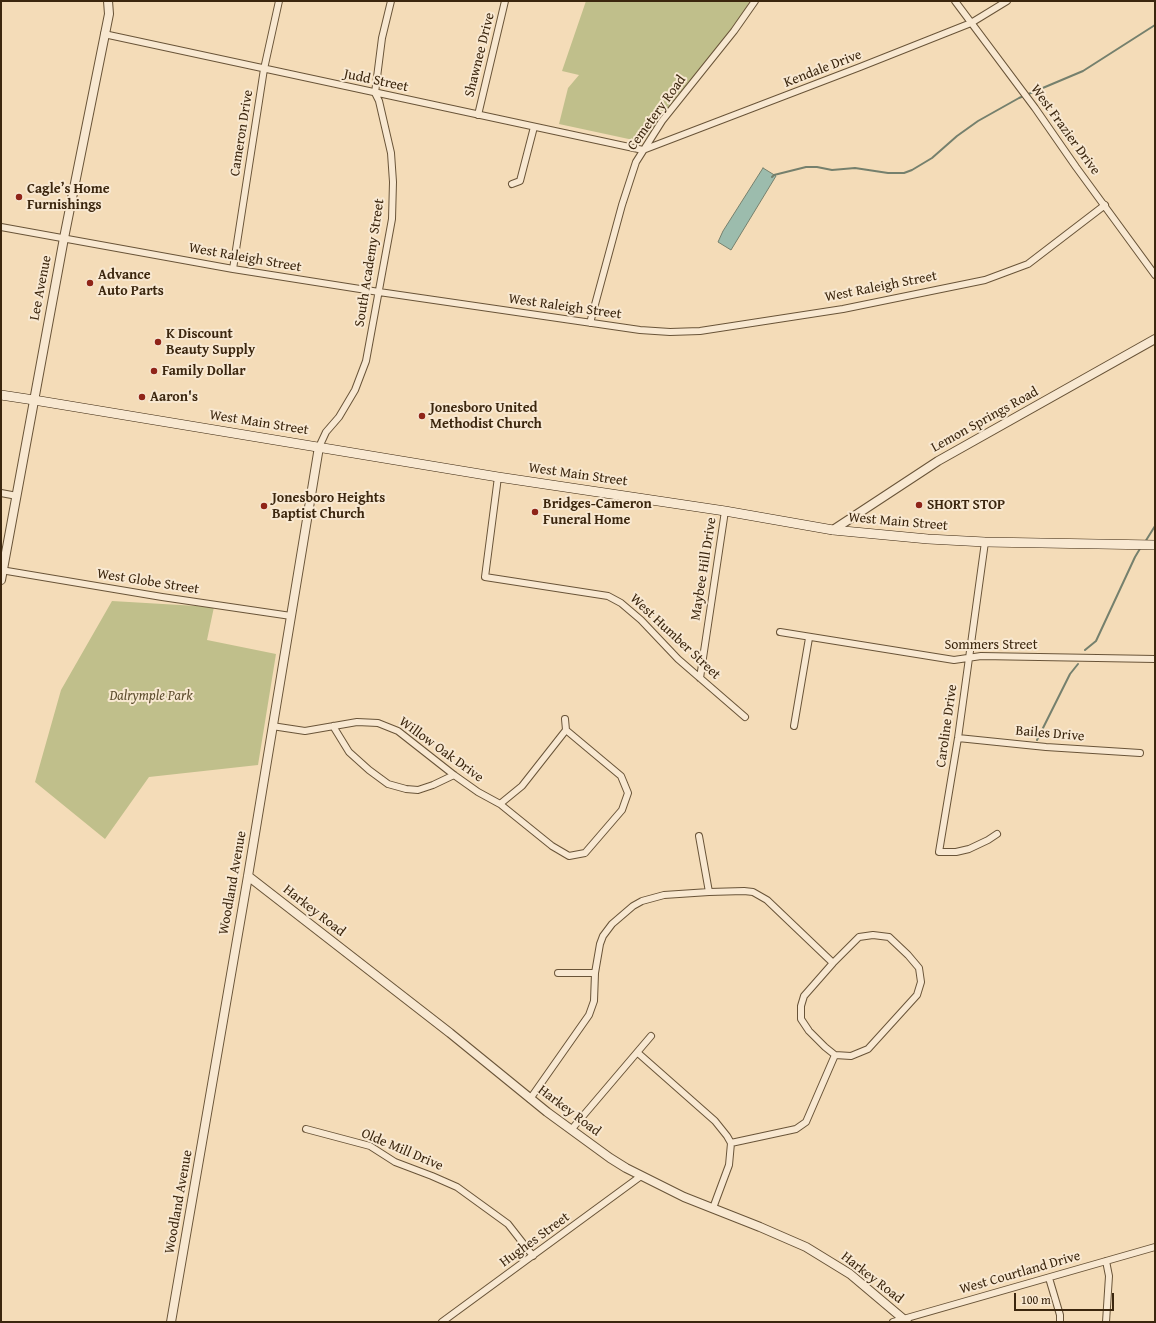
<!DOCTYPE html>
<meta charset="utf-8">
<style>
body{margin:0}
#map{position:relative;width:1156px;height:1323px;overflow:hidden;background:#f4dcb8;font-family:"Gentium Book Plus",serif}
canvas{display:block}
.frame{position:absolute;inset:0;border:2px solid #3b260e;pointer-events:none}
.scale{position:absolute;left:1014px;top:1293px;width:100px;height:18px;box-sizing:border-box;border:2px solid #3b260e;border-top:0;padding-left:5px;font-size:12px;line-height:14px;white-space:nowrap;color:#3b260e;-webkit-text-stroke:3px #f8e8d1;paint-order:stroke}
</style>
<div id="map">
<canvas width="1156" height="1323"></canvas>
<div class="frame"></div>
<div class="scale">100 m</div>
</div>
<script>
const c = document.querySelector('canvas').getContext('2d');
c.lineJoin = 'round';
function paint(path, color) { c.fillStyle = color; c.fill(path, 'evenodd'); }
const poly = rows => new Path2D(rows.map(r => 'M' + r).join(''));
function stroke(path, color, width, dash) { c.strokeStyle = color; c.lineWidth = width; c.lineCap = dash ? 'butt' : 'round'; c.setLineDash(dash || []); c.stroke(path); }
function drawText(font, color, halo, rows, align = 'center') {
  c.font = font + ' "Gentium Book Plus",serif'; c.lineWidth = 4; c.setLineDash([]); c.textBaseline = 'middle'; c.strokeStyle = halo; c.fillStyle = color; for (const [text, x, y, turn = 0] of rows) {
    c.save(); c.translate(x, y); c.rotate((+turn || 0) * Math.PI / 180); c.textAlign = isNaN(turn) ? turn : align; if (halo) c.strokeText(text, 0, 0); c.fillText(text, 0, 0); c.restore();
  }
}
const green = poly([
 [586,1,750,1,742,14,707,61,646,138,638,141,559,124,568,88,579,75,562,71],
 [112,601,214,607,207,640,276,654,258,765,149,777,105,839,35,782,61,690]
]);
const water = poly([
 [763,168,776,176,731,250,718,242,723,231,763,168]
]);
const stream = poly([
 [772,177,774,175,806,167,817,167,832,170,855,168,888,173,904,173,912,170,932,158,957,136,978,121,1019,98,1083,71,1155,25],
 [1145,542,1155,526],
 [1085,650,1096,641,1135,557,1141,547],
 [1037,740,1070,674,1078,664]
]);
const minor = poly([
 [955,1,1035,108,1076,167,1155,275],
 [104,34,643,150,860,67,971,23,1007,1],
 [478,115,505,1],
 [512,184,520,181,534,127],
 [1,227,233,269,379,292,640,330,670,332,700,331,843,309,985,280,1028,264,1105,205],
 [233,269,264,69,279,1],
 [590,323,622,205,636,162,662,121,734,31,755,1],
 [319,447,326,432,339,417,355,390,366,361,392,219,393,182,391,153,379,101,375,93,382,38,391,1],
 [498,477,485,577,608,596,621,603,641,620,678,659,745,717],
 [1,493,17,496],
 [985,542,958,738,939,852,956,852,969,849,988,840,997,834],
 [1,570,162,597,291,616],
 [780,632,954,660,981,656,1155,659],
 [700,678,725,511],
 [272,726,305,731,357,722,378,723,398,731,454,775,478,792,500,804,522,786,566,730,565,719],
 [333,726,349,752,369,770,388,784,406,789,418,790,433,785,454,775],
 [794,726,809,638],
 [958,738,1046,747,1140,753],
 [500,804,552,846,569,856,585,853,622,810,628,793,621,776,566,730],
 [699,836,709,892],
 [873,935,889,937,908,955,919,968,921,982,917,995,868,1049,851,1056,835,1055,825,1047,809,1031,801,1019,801,1006,804,996,833,963,859,937,873,935],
 [558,973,595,973],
 [638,1053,715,1121,727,1136,731,1143,729,1165,713,1208],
 [530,1099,589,1015,594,1001,595,973,600,944,603,936,612,924,633,906,642,901,664,895,709,892,744,891,753,892,767,900,833,963],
 [306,1129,370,1146,395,1162,432,1176,457,1187,508,1224,533,1256],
 [571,1130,651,1036],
 [731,1143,796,1129,806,1122,835,1055],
 [1049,1278,1060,1315,1060,1322],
 [442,1322,641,1176],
 [893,1322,1155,1247],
 [1106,1322,1109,1276,1106,1261]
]);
const tertiary = poly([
 [833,530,938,461,1155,339],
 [1,580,64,238,109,14,108,1],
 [248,876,450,1033,547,1112,610,1158,626,1168,684,1197,760,1227,806,1247,850,1274,907,1322],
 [171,1322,248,876,319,447]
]);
const secondary = poly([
 [1,395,34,400,498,477,725,511,833,530,928,539,985,542,1155,545]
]);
const markers = [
 [19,197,4,"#8f2418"],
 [90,283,4,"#8f2418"],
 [158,342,4,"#8f2418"],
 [154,371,4,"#8f2418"],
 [142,397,4,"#8f2418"],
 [422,416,4,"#8f2418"],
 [919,505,4,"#8f2418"],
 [264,506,4,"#8f2418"],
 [535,512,4,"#8f2418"]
];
const streetNames = [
 ["Shawnee Drive",480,55,-76],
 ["Kendale Drive",823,69,-21],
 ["Judd Street",376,81,12],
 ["Cemetery Road",657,113,-54],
 ["West Frazier Drive",1065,130,54],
 ["Cameron Drive",242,133,-81],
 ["West Raleigh Street",245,258,10],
 ["South Academy Street",370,263,-81],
 ["West Raleigh Street",881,287,-11],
 ["Lee Avenue",41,288,-79],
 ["West Raleigh Street",565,307,8],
 ["Lemon Springs Road",985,420,-29],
 ["West Main Street",259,423,9],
 ["West Main Street",578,475,8],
 ["West Main Street",898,522,5],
 ["Maybee Hill Drive",704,569,-81],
 ["West Globe Street",148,582,9],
 ["West Humber Street",675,637,43],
 ["Sommers Street",991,645],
 ["Caroline Drive",947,726,-82],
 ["Bailes Drive",1050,734,5],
 ["Willow Oak Drive",441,750,36],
 ["Woodland Avenue",233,883,-80],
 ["Harkey Road",314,911,38],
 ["Harkey Road",569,1111,37],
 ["Olde Mill Drive",402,1150,23],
 ["Woodland Avenue",179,1202,-80],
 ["Hughes Street",535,1240,-36],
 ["West Courtland Drive",1020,1273,-16],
 ["Harkey Road",872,1278,38]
];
const poiNames = [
 ["Cagle’s Home",27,189],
 ["Furnishings",27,205],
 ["Advance",98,275],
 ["Auto Parts",98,291],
 ["K Discount",166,334],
 ["Beauty Supply",166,350],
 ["Family Dollar",162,371],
 ["Aaron's",150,397],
 ["Jonesboro United",430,408],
 ["Methodist Church",430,424],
 ["Jonesboro Heights",272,498],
 ["Baptist Church",272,514],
 ["Bridges-Cameron",543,504],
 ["Funeral Home",543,520],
 ["SHORT STOP",927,505]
];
const parkNames = [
 ["Dalrymple Park",151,696]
];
paint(green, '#c0bf8b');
paint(water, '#9cbcad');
stroke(water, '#75806d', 1);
stroke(stream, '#75806d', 2);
stroke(minor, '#695438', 8);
stroke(tertiary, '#695438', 10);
stroke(secondary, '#3b260e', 10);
stroke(minor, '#f8e8d1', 6);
stroke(tertiary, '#f8e8d1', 8);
stroke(secondary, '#f8e8d1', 9);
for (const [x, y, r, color] of markers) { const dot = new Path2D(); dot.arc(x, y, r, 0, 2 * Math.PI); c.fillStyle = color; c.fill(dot); stroke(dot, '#f8e8d1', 1.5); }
drawText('14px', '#3b260e', '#f8e8d1', streetNames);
drawText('bold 14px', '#3b260e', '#f8e8d1', poiNames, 'left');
drawText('italic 14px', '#5c4c2d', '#f8e8d1', parkNames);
</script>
